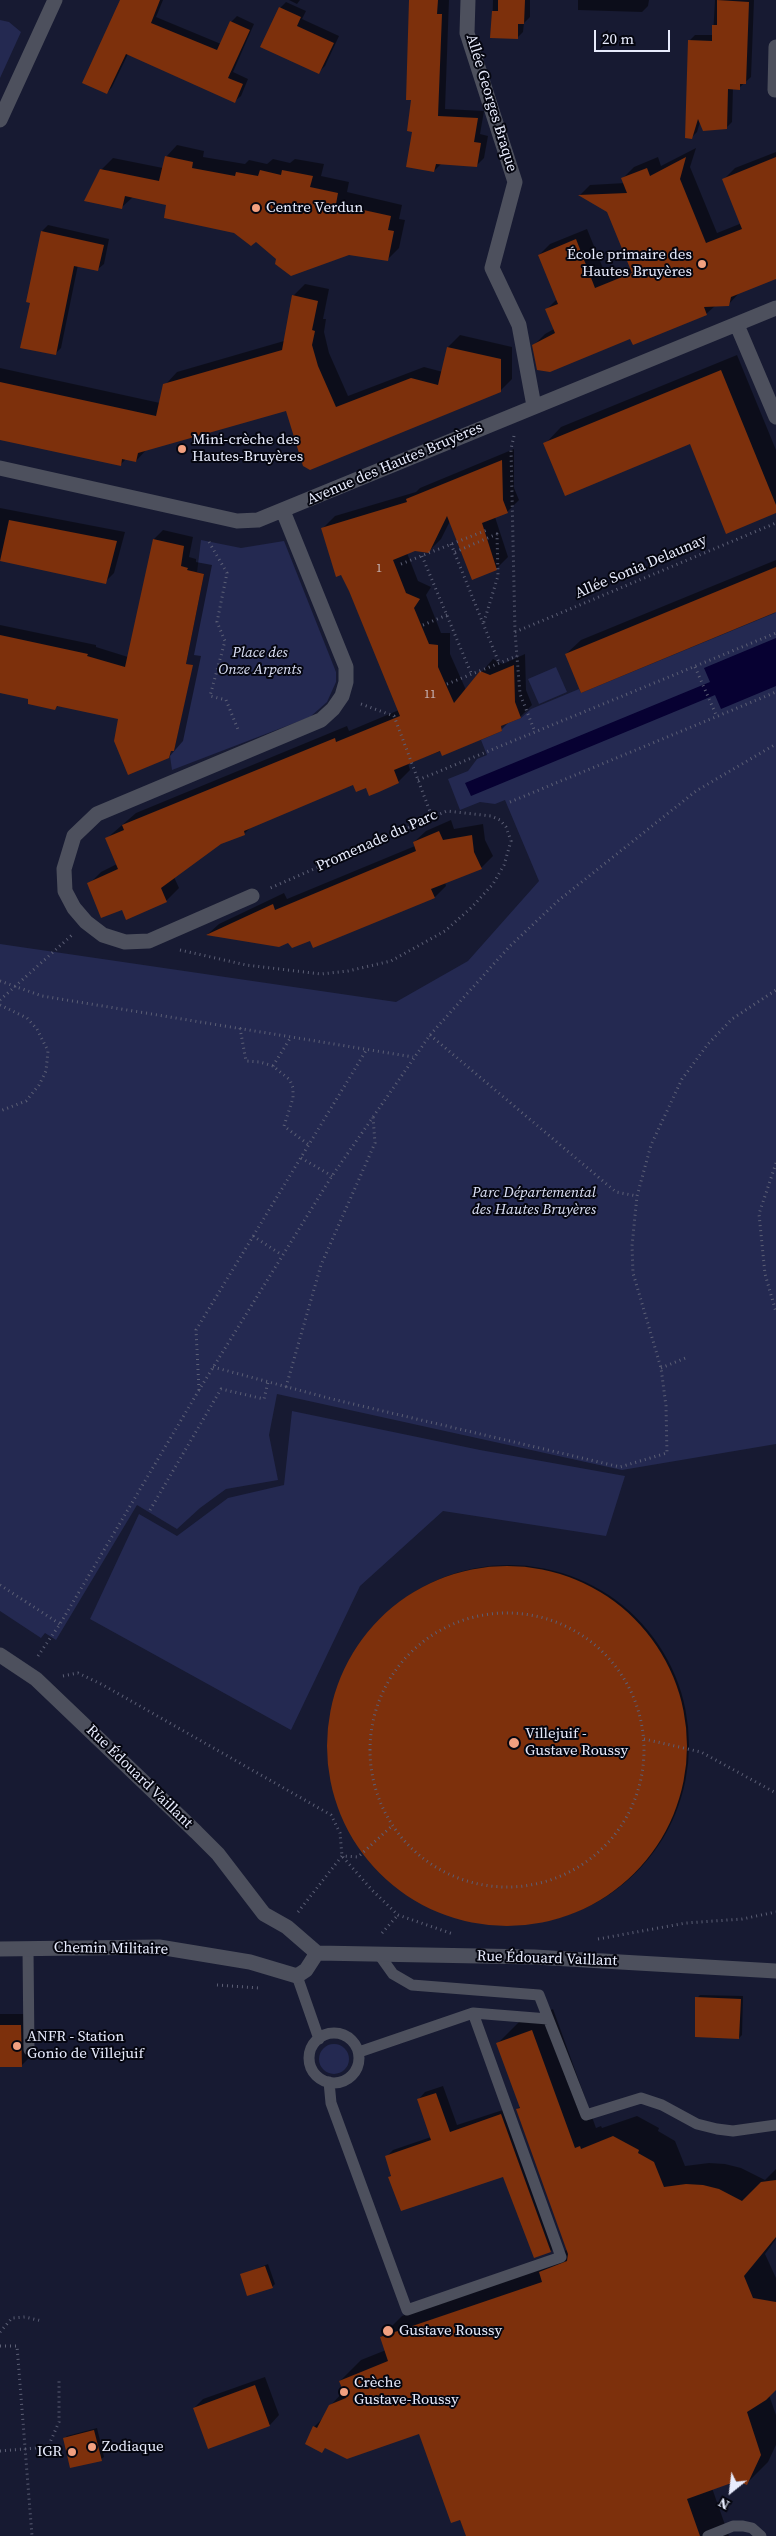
<!DOCTYPE html>
<meta charset="utf-8">
<style>
body{margin:0}
#map{position:relative;width:776px;height:2536px;overflow:hidden;background:#171a32;font-family:"Source Serif 4",serif}
canvas{display:block}
.north{position:absolute;left:706px;top:2466px;width:50px;height:50px;-webkit-text-stroke:4px #050610;paint-order:stroke;rotate:209deg;font-size:14px;font-weight:700;line-height:20px;text-align:center;color:#e8ecfd}
.north::after{content:'';display:block;margin:auto;width:18px;height:22px;background:#e8ecfd;clip-path:polygon(50% 0,100% 100%,50% 72%,0 100%)}
.scale{position:absolute;left:594px;top:30px;width:76px;height:22px;box-sizing:border-box;border:2px solid #e8ecfd;border-top:0;padding-left:6px;font-size:15px;line-height:18px;white-space:nowrap;color:#e8ecfd;-webkit-text-stroke:4px #050610;paint-order:stroke}
</style>
<div id="map">
<canvas width="776" height="2536"></canvas>
<div class="north">N</div>
<div class="scale">20 m</div>
</div>
<script>
const c = document.querySelector('canvas').getContext('2d');
c.lineJoin = 'round';
function paint(path, color) { c.fillStyle = color; c.fill(path, 'evenodd'); }
const poly = rows => new Path2D(rows.map(r => 'M' + r).join(''));
function stroke(path, color, width, dash) { c.strokeStyle = color; c.lineWidth = width; c.lineCap = dash ? 'butt' : 'round'; c.setLineDash(dash || []); c.stroke(path); }
function drawText(font, color, halo, rows, align = 'center') {
  c.font = font + ' "Source Serif 4",serif'; c.lineWidth = 4; c.setLineDash([]); c.textBaseline = 'middle'; c.strokeStyle = halo; c.fillStyle = color; for (const [text, x, y, turn = 0] of rows) {
    c.save(); c.translate(x, y); c.rotate((+turn || 0) * Math.PI / 180); c.textAlign = isNaN(turn) ? turn : align; if (halo) c.strokeText(text, 0, 0); c.fillText(text, 0, 0); c.restore();
  }
}
const green = poly([
 [0,20,9,22,21,32,0,78],
 [201,540,241,548,284,541,336,672,336,682,327,702,310,717,172,770,170,756,171,751,174,751,192,665,186,664,204,574,197,572],
 [776,608,776,1444,622,1470,277,1394,269,1435,278,1480,226,1489,200,1508,177,1529,137,1505,56,1640,45,1633,41,1638,0,1611,0,944,396,1002,468,961,539,881,505,800,495,804,480,802,460,810,448,779,468,771,477,759,487,755,481,740,502,731,501,726,521,718,531,709,579,689,581,693,775,613],
 [556,667,567,692,539,704,528,679],
 [292,1411,480,1450,625,1476,606,1536,443,1511,360,1586,291,1730,90,1619,139,1514,177,1536,228,1498,284,1485],
 '319 2059a15 15 0 1 1 30 0a15 15 0 1 1-30 0Z'
]);
const water = poly([
 [776,638,776,686,721,709,715,695,471,796,465,783,710,682,704,668]
]);
const shadow = poly([
 [121,0,163,0,156,17,221,44,231,22,237,16,254,24,233,72,248,79,241,96,235,101,128,54,112,87,107,93],
 [289,0,300,0,297,4],
 [410,0,449,0,445,109,484,111,480,134,488,136,484,158,477,165,442,163,434,171,413,131],
 [493,0,530,0,530,17,524,23,523,32,517,38,492,37],
 [578,0,649,0,648,6,642,12,578,10],
 [715,0,754,0,751,77,739,88,733,88,732,122,726,128,700,122,697,132,691,138,689,41,695,35,713,35],
 [286,2,306,11,302,19,339,36,325,66,319,72,280,8],
 [177,145,204,151,203,157,245,164,249,160,267,164,273,159,290,163,295,159,324,164,321,176,349,182,347,192,402,205,399,219,405,220,399,248,387,260,349,254,277,259,256,241,167,204,133,197,122,207,101,170,113,158,163,168,166,157],
 [696,148,690,167,717,233,742,223,724,179,735,168,776,152,776,277,740,292,728,305,715,306,706,314,534,345,545,334,554,329,546,310,557,299,539,255,550,244,587,229,607,278,631,268,608,211,580,195,590,185,625,183,623,178,634,167,658,157,661,166],
 [48,225,109,239,104,264,98,269,78,265,61,348,55,354,32,302,42,231],
 [305,284,329,289,323,319,326,319,324,332,329,353,348,396,424,367,443,372,448,347,460,335,512,347,512,379,500,391,310,469,287,410,147,449,136,461,126,459,121,464,0,439,0,368,160,403,165,385,177,372,284,341,293,296],
 [737,355,776,450,776,512,690,443,545,444,561,427],
 [514,449,514,488,519,500,507,512,495,517,508,557,496,569,450,521,441,539,429,551,415,550,407,553,418,581,431,587,426,595,441,633,450,633,450,654,466,690,493,659,503,664,525,654,526,690,532,705,520,717,510,721,502,729,408,763,410,770,398,782,367,787,354,784,251,827,244,834,221,843,174,877,179,888,166,901,127,918,123,908,89,884,101,872,117,864,106,839,136,813,347,726,349,731,399,710,323,528,335,516,416,492,420,488],
 [0,508,125,532,114,573,105,582,0,560],
 [163,530,193,537,189,557,196,559,196,562,212,565,194,655,201,656,183,741,169,757,120,718,59,705,55,709,29,698,0,692,0,625,96,645,96,647,128,657,154,539],
 [776,560,776,611,566,654,581,640],
 [451,820,454,829,483,824,485,840,493,856,482,867,445,882,446,886,435,897,311,939,289,942,279,946,208,934,219,924,284,893,287,899,415,846,414,842,426,831],
 '329 1745a180 180 0 1 1 360 0a180 180 0 1 1-360 0Z',
 [700,1995,743,1996,742,2035,739,2038,697,1998],
 [553,2009,596,2128,601,2126,602,2128,637,2116,659,2128,658,2131,675,2141,685,2166,709,2163,725,2164,741,2168,765,2180,776,2169,776,2239,765,2254,776,2278,776,2388,769,2395,776,2415,776,2445,768,2462,747,2483,737,2479,712,2488,729,2536,467,2536,420,2432,326,2447,322,2451,314,2427,324,2417,330,2406,344,2391,340,2381,361,2360,386,2350,381,2337,402,2316,546,2267,562,2252,568,2249,517,2109,521,2106,498,2043,519,2022],
 [0,2014,32,2014,33,2054,21,2066,0,2065],
 [443,2086,457,2125,509,2108,558,2244,551,2251,504,2175,389,2177,392,2174,386,2157,393,2150,431,2137,418,2100,425,2092],
 [268,2264,275,2284,272,2287,241,2275],
 [265,2377,279,2415,270,2425,208,2447,194,2408,203,2399],
 [97,2428,104,2457,101,2459,64,2439,67,2436]
]);
const building = poly([
 [120,0,160,0,151,23,217,50,230,21,250,30,228,78,243,84,235,103,126,54,107,94,82,83],
 [409,0,438,0,437,14,442,14,438,116,478,118,474,142,481,143,477,167,436,164,434,172,406,167,412,132,407,131,411,100,406,100],
 [498,0,525,0,524,24,518,24,518,39,490,38,492,11,498,11],
 [717,0,749,2,746,84,740,84,740,90,728,89,727,129,703,131,698,119,692,139,685,138,688,40,712,41,712,25,717,25],
 [279,7,301,17,297,26,334,43,319,74,260,47],
 [165,156,193,162,192,168,235,176,236,172,258,176,260,170,281,175,282,170,313,176,310,187,338,193,336,204,391,216,388,230,394,231,388,261,349,255,291,276,275,264,276,259,256,242,251,246,234,233,164,218,166,205,125,196,122,209,84,201,100,169,159,181],
 [686,157,680,179,706,243,742,229,722,179,776,157,776,279,731,297,729,306,704,307,707,315,633,345,630,339,550,372,537,370,532,345,555,333,545,309,558,304,538,255,576,239,595,288,632,273,607,212,578,195,627,193,621,178,647,168,650,176],
 [41,231,104,245,98,271,74,266,56,355,20,348,30,303,26,302],
 [292,295,318,301,312,330,315,331,312,345,318,366,336,407,411,378,438,385,447,347,501,359,501,392,310,470,303,466,286,411,138,453,136,462,122,459,121,466,0,440,0,382,156,416,163,384,282,350],
 [721,370,776,505,776,513,726,534,690,444,565,496,543,443],
 [502,460,503,500,508,513,482,523,497,570,472,580,447,516,429,553,415,551,393,560,406,593,420,599,414,608,429,644,438,645,438,667,454,703,480,671,490,675,514,665,515,702,521,718,501,726,502,731,442,756,440,751,394,770,399,783,379,792,369,796,366,788,356,792,353,785,244,831,245,835,221,844,161,888,167,902,126,920,122,910,101,918,87,883,118,869,105,838,124,830,122,825,335,738,336,742,400,716,349,591,341,575,336,577,321,528,407,502,406,499],
 [9,520,117,541,106,584,0,561],
 [153,539,184,546,181,566,188,568,187,570,204,574,186,664,193,665,174,751,171,751,169,758,128,775,114,741,118,719,57,706,55,710,28,704,28,699,0,693,0,635,88,654,87,656,125,667],
 [776,567,776,612,581,693,565,654],
 [439,831,443,840,472,835,474,852,482,869,431,889,435,898,313,948,310,941,292,948,288,943,279,947,206,935,273,904,275,910,416,851,413,842],
 '327 1746a180 180 0 1 1 360 0a180 180 0 1 1-360 0Z',
 [695,1997,741,1999,739,2039,695,2037],
 [0,2025,21,2025,22,2067,0,2067],
 [532,2030,575,2148,580,2146,581,2149,613,2136,639,2150,638,2153,654,2162,664,2187,686,2184,703,2185,719,2189,742,2201,761,2182,776,2180,776,2237,744,2276,753,2298,776,2302,776,2390,766,2400,747,2412,761,2455,747,2485,737,2481,687,2499,700,2536,466,2536,460,2520,451,2523,419,2434,347,2459,325,2448,322,2453,305,2444,313,2426,317,2428,329,2405,346,2398,339,2381,388,2361,380,2337,542,2282,539,2272,567,2261,568,2254,516,2109,520,2108,496,2043],
 [436,2093,450,2132,501,2114,551,2252,534,2258,503,2177,401,2211,388,2177,391,2176,385,2156,431,2140,417,2099],
 [265,2266,273,2288,247,2296,240,2274],
 [255,2385,270,2426,208,2449,193,2408],
 [94,2430,102,2461,70,2468,63,2438]
]);
const path = poly([
 [514,436,511,449,515,632,520,694,535,732],
 [209,542,227,573,217,622,225,641,210,696,226,700,239,732],
 [451,544,499,663],
 [455,552,497,534,498,576,483,625],
 [422,556,471,673],
 [401,564,487,530],
 [423,625,447,615],
 [515,632,776,523],
 [695,667,717,717],
 [447,684,517,656],
 [361,704,394,716,432,817],
 [418,780,776,633],
 [510,802,776,692],
 [180,950,246,965,321,974,348,971,391,961,445,931,472,907,493,884,504,865,511,841,506,827,500,820,491,816,447,811,268,889],
 [0,981,42,996,413,1057],
 [0,1000,72,935],
 [0,1005,27,1018,37,1029,48,1051,46,1071,39,1085,26,1101,0,1111],
 [240,1028,246,1061,260,1062,273,1066,290,1080,293,1088,293,1098,284,1126,309,1145],
 [430,1035,616,1192,637,1196],
 [273,1066,291,1037],
 [301,1158,332,1176],
 [776,1163,759,1214,765,1274,776,1312],
 [253,1236,282,1255],
 [213,1367,332,1399,620,1467,667,1453,666,1406,661,1368,633,1273,632,1246,637,1196,651,1145,682,1079,708,1044,732,1019,776,990],
 [661,1368,688,1357],
 [286,1387,321,1265,375,1143,373,1117],
 [199,1390,196,1330,367,1049],
 [150,1510,221,1389,264,1399,268,1382],
 [0,1585,60,1624],
 '370 1750a137 137 0 1 1 274 0a137 137 0 1 1-274 0Z',
 [38,1656,60,1624,199,1390,332,1176,430,1035,509,947,559,900,696,791,776,744],
 [63,1676,78,1673,103,1685,331,1815,340,1833,342,1856,372,1890,398,1915,453,1934],
 [644,1739,701,1752,776,1793],
 [298,1912,342,1856,358,1857,393,1825],
 [382,1933,398,1915],
 [598,1939,686,1923,742,1919,776,1912],
 [217,1985,259,1988],
 [0,2332,12,2318,25,2317,42,2321],
 [0,2346,17,2346,32,2536],
 [0,2451,48,2447,59,2422,59,2380]
]);
const service = poly([
 [28,1949,29,2050],
 [378,1953,393,1974,412,1985,539,1995,586,2115,641,2098,662,2105,697,2124,717,2129,733,2131,776,2125],
 [297,1976,319,2039],
 '309 2058a25 25 0 1 1 50 0a25 25 0 1 1-50 0Z',
 [359,2052,473,2013,548,2019],
 [329,2082,331,2103,407,2310,561,2257,473,2013],
 [708,2536,733,2526,743,2526,752,2528,761,2536]
]);
const minor = poly([
 [468,0,467,33,515,182,492,268,519,325,534,406],
 [775,90,776,47],
 [737,325,776,417],
 [0,468,237,521,258,520,776,308],
 [252,896,149,941,125,942,103,935,86,922,74,908,65,891,64,869,74,836,97,814,321,720,333,709,342,696,346,682,346,667,283,511],
 [0,1655,36,1679,196,1832,218,1854,264,1914,287,1927,317,1953],
 [0,1949,159,1947,250,1962,297,1976,306,1970,317,1953],
 [317,1953,534,1957,776,1971]
]);
const tertiary = poly([
 [0,120,55,0]
]);
const markers = [
 [256,208,5,"#f2a080"],
 [702,264,5,"#f2a080"],
 [182,449,5,"#f2a080"],
 [514,1743,6,"#f2a080"],
 [17,2046,5,"#f2a080"],
 [388,2331,6,"#f2a080"],
 [344,2392,5,"#f2a080"],
 [92,2447,5,"#f2a080"],
 [72,2452,5,"#f2a080"]
];
const numberNames = [
 ["1",379,569],
 ["11",430,695]
];
const streetNames = [
 ["Allée Georges Braque",491,103,73],
 ["Avenue des Hautes Bruyères",395,464,-23],
 ["Allée Sonia Delaunay",641,567,-23],
 ["Promenade du Parc",377,841,-24],
 ["Rue Édouard Vaillant",139,1777,44],
 ["Chemin Militaire",111,1949,1],
 ["Rue Édouard Vaillant",547,1959,2]
];
const poiNames = [
 ["Centre Verdun",266,208],
 ["École primaire des",692,255,"right"],
 ["Hautes Bruyères",692,272,"right"],
 ["Mini-crèche des",192,440],
 ["Hautes-Bruyères",192,457],
 ["Villejuif -",525,1734],
 ["Gustave Roussy",525,1751],
 ["ANFR - Station",27,2037],
 ["Gonio de Villejuif",27,2054],
 ["Gustave Roussy",399,2331],
 ["Crèche",354,2383],
 ["Gustave-Roussy",354,2400],
 ["Zodiaque",102,2447],
 ["IGR",62,2452,"right"]
];
const parkNames = [
 ["Place des",260,653],
 ["Onze Arpents",260,670],
 ["Parc Départemental",534,1193],
 ["des Hautes Bruyères",534,1210]
];
paint(green, '#242951');
paint(water, '#070132');
paint(shadow, '#0007');
paint(building, '#7d300c');
stroke(path, '#5c5f75', 3, [1, 4]);
stroke(service, '#4d505d', 11);
stroke(minor, '#4d505d', 15);
stroke(tertiary, '#4d505d', 15);
for (const [x, y, r, color] of markers) { const dot = new Path2D(); dot.arc(x, y, r, 0, 2 * Math.PI); c.fillStyle = color; c.fill(dot); stroke(dot, '#050610', 2); }
drawText('12px', '#cdbdc1', null, numberNames);
drawText('15px', '#e8ecfd', '#050610', streetNames);
drawText('15px', '#e8ecfd', '#050610', poiNames, 'left');
drawText('italic 15px', '#dce1f6', '#050610', parkNames);
</script>
